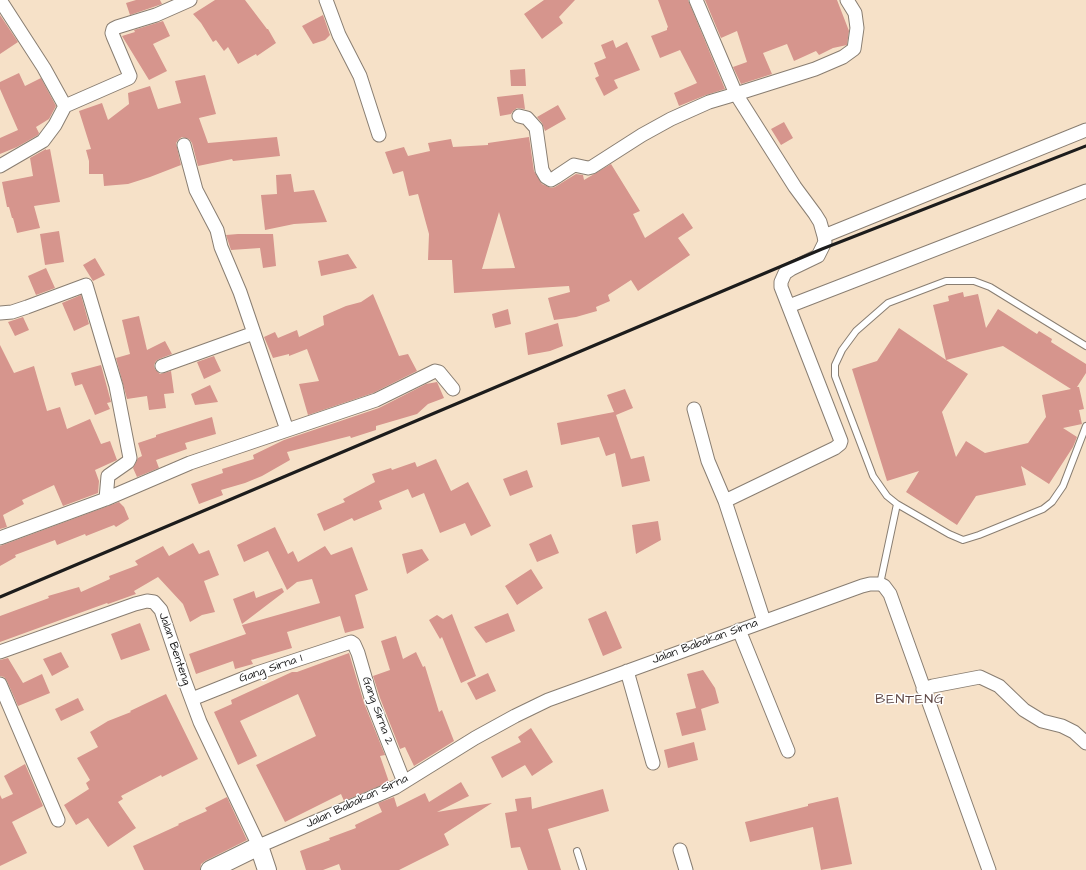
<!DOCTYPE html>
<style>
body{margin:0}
canvas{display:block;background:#f6e1c8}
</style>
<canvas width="1086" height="870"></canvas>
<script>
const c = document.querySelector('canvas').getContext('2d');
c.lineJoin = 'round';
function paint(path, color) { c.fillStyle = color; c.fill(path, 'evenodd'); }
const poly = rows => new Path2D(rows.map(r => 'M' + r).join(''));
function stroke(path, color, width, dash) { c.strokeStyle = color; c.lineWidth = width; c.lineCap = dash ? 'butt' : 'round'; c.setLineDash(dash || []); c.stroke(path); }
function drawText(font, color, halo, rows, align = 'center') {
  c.font = font + ' "Architects Daughter",sans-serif'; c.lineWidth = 3; c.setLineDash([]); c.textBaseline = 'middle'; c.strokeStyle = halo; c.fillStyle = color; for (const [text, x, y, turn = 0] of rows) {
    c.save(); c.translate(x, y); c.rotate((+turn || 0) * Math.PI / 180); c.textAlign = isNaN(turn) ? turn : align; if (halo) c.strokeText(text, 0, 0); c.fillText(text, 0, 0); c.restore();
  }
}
const building = poly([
 [136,0,160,0,162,4,130,15,126,3],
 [215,0,245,0,267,29,268,29,276,43,257,56,256,54,238,64,228,47,224,51,216,40,213,42,201,23,193,14],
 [544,0,575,0,559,17,563,23,542,39,524,14],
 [658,0,688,0,725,89,706,95,679,106,674,93,697,83,680,50,660,58,651,36,667,30,667,28,668,27],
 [705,0,837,0,849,31,847,45,833,48,819,55,816,51,794,61,787,44,763,53,772,74,741,84,733,67,747,62,737,31,721,38],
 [0,15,18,42,0,54],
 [323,15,330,35,325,40,313,44,302,26],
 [163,21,170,36,153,44,167,71,149,80,122,36,135,32,134,30],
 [613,40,616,48,627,42,640,70,614,80,618,88,604,96,595,78,599,76,594,63,606,58,601,45],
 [525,69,526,86,511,86,510,70],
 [19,73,25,86,41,78,56,106,49,119,36,127,39,133,38,135,17,147,0,154,0,138,18,130,0,89,0,82],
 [205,75,216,114,199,118,208,143,277,137,280,156,233,161,232,159,198,166,192,143,189,139,182,137,179,139,176,143,181,165,150,177,128,184,104,186,103,174,89,174,89,161,86,150,91,149,79,111,102,103,108,120,129,104,128,93,150,86,158,109,181,103,175,81],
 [523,94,525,109,517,108,513,111,511,114,500,116,497,97],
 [558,105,566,119,545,131,542,123,537,117],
 [784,122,793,138,781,145,771,129],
 [529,137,534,171,542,184,551,188,555,187,576,174,583,175,584,180,611,164,640,211,633,214,645,238,683,213,693,228,678,238,690,255,638,291,631,280,608,295,610,301,596,307,597,311,576,317,554,320,548,298,570,292,569,286,454,293,452,260,428,260,429,234,418,194,409,196,403,171,393,174,385,152,404,147,408,156,430,151,428,143,451,139,453,147,488,145,488,143],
 [499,212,515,268,482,269],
 [46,149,46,150,50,149,60,202,34,206,40,228,17,233,13,218,12,218,9,207,7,207,2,182,33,176,30,158],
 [291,174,294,192,314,190,327,222,294,224,265,230,261,195,277,194,276,175],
 [59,231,64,262,45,265,40,234],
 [238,234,273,234,276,266,263,268,260,248,231,250,226,235],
 [348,254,357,268,321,276,318,261],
 [95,258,105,275,93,281,83,265],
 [46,268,55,288,36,295,28,276],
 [963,292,964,297,978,294,986,328,998,309,1037,334,1039,331,1052,339,1051,342,1086,364,1086,373,1077,387,1079,387,1084,409,1079,410,1082,424,1063,428,1077,437,1073,447,1049,484,1021,466,1026,485,976,496,957,525,906,492,919,471,887,481,852,369,877,361,899,328,946,360,933,305,949,301,948,296],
 [1003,346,1071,389,1042,395,1046,417,1028,443,985,453,966,441,956,457,942,412,968,374,946,360],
 [373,294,399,356,408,354,417,371,373,393,308,415,299,384,319,381,307,349,289,356,289,354,273,358,264,337,275,332,278,338,297,330,299,337,324,325,323,316,346,306,361,302],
 [81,295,89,324,74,331,62,303],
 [508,309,511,324,495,328,492,314],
 [139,316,147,350,165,341,172,354,159,359,156,361,154,365,155,369,160,374,171,371,174,393,164,394,166,408,149,410,147,396,127,399,116,358,130,354,122,320],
 [23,317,29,330,15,336,8,322],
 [558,323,563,346,550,351,528,355,525,333],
 [0,345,14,373,34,366,47,411,60,407,67,429,90,419,101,444,110,441,117,460,95,470,99,481,98,493,63,506,54,485,22,500,24,504,3,515,7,527,0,529],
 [214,356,221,371,204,379,197,362],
 [101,365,111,402,107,403,110,409,95,415,82,384,75,386,71,373],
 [437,382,444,398,428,404,417,414,376,426,376,430,351,438,350,436,287,452,290,460,262,476,245,483,221,490,223,495,199,504,191,484,223,473,222,469,254,459,253,455,284,440,379,408,426,384],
 [210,385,218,402,195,405,191,394],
 [625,389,633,408,616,415,631,459,644,456,650,481,622,487,615,453,606,456,599,437,561,445,557,423,614,412,607,395],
 [212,417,216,434,185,443,187,449,156,460,159,468,137,477,133,468,138,458,142,456,138,443,156,437,156,435],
 [436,459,451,491,468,482,491,526,471,536,465,523,440,533,424,493,412,498,408,489,379,501,382,509,354,521,352,518,324,531,317,514,345,502,343,499,375,482,372,474,391,468,392,470,415,462,417,467],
 [527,470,533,487,510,496,503,479],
 [119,502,124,507,129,519,116,527,114,525,86,536,85,534,57,545,55,540,15,555,16,557,0,566,0,546],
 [658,521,661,540,636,554,632,525],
 [275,527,288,554,293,551,298,562,325,546,331,555,352,547,368,590,355,595,364,628,345,633,340,616,287,632,292,648,251,660,253,664,235,669,233,661,196,674,189,654,246,634,242,625,320,603,312,579,297,582,287,590,268,551,244,562,237,545],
 [551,534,559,553,537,562,529,544],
 [193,543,199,554,209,550,219,575,204,581,215,612,202,615,190,622,183,604,158,577,134,591,136,594,108,604,107,603,0,642,0,616,49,598,48,596,79,587,81,592,110,579,109,576,138,565,135,561,163,546,169,556],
 [422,549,429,560,407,574,402,554],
 [531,569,543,588,517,605,505,586],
 [282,588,284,592,242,624,233,599,254,591,256,598],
 [606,611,622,648,603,656,588,619],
 [508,613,515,631,486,643,474,627],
 [452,614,476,676,461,683,442,637,440,639,429,620,437,615,443,619],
 [140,623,150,650,121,660,111,634],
 [396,636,403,659,416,652,423,667,425,666,439,712,442,710,454,741,414,766,405,747,400,749,380,698,373,676,390,670,381,641],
 [61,652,69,667,52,676,43,659],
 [349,653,364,703,385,755,380,756,389,782,344,801,341,794,285,822,256,765,316,736,298,694,240,721,257,756,238,765,214,712,232,704,231,700,292,672,297,672],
 [8,658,23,683,42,674,50,693,18,706,7,681,4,677,0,676,0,660],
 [703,670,715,688,719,703,701,709,706,730,682,736,676,713,696,708,687,674],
 [488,673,496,691,476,700,467,683],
 [166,694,198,759,162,777,161,775,121,796,123,799,118,802,136,828,108,847,88,818,76,825,64,805,89,789,86,783,90,780,77,758,98,747,90,732,108,721,131,712,130,711],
 [78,698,84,710,61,721,55,709],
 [531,728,553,762,532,776,525,765,502,778,491,757,521,742,518,737],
 [694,742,698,760,668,768,664,750],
 [25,764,43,806,12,822,27,853,0,866,0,795,2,799,13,794,4,776],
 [461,782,469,796,437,812,492,803,444,834,449,845,399,870,341,870,339,864,323,870,306,870,300,851,330,840,329,838,356,828,355,825,382,812,378,803,394,797,397,807,425,793,429,802],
 [603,789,609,811,548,829,561,870,528,870,520,847,511,848,505,813,517,811,515,799,531,797,532,809],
 [227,797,247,840,205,861,201,864,200,870,144,870,133,846,179,825,178,824,207,811,205,808],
 [838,797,852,864,821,870,813,827,750,842,745,822,808,806,808,804]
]);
const lane = poly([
 [897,504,949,534,963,540,979,535,1043,509,1052,502,1063,486,1086,426],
 [880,584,897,504,887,496,873,476,835,376,835,365,842,350,856,331,888,303,946,281,974,281,990,287,1086,346],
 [577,851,583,870]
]);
const street = poly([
 [0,0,44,68,65,106],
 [326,0,339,35,360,76,379,135],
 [519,116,527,118,536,128,542,170,546,177,551,180,556,177,574,165,588,168,592,167,642,135,671,119,709,102,736,94,696,0],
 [184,145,196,190,217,230,221,247,240,292,287,430],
 [0,166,43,141,55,125,65,106,129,78,130,76,113,36,112,33,113,29,117,27,156,15,190,0],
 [824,236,1086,130],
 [789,306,1086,191],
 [0,313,12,312,27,307,86,285,116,386,130,458,128,462,108,476,106,499],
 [162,366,254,333],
 [694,409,708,461,725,501],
 [0,538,106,499,190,463,376,400,435,371,439,372,453,389],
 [764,621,725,501,835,448,840,444,841,441,781,287,781,282,785,273,791,269,818,256,825,242,824,236,820,222,815,214,795,187,736,94,815,69,843,57,854,49,857,28,855,13,847,0],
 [739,630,788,751],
 [0,652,135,604,147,601,154,602,161,610,184,679,200,722,259,846,396,787,475,738,515,716,548,700,862,586,870,584,880,584,884,586,890,594,989,870],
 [627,671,653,763],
 [0,684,58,820],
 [923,689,933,686,980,677,999,686,1024,710,1042,721,1062,726,1074,732,1086,743],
 [192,699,257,673,351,642,354,644,358,653,372,701,404,782],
 [680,850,686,870]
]);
const secondary = poly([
 [210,870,259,846,267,870]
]);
const rail = poly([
 [0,597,822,249,1086,146]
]);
const streetNames = [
 ["Jalan Babakan Sirna",705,642,-20],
 ["Jalan Benteng",174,649,71],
 ["Gang Sirna 1",271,669,-19],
 ["Gang Sirna 2",377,711,70],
 ["Jalan Babakan Sirna",357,802,-25]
];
const quarterNames = [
 ["BENTENG",910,700]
];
paint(building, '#d6958d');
stroke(lane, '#897e72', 8);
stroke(street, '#897e72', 15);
stroke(secondary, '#897e72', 20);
stroke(lane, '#fff', 6);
stroke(street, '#fff', 13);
stroke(secondary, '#fff', 18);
stroke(rail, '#1c1c1c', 3);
drawText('12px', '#1c1c1c', '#fff', streetNames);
c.letterSpacing = '1px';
drawText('14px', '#5d4644', '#fff', quarterNames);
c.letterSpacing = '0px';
</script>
